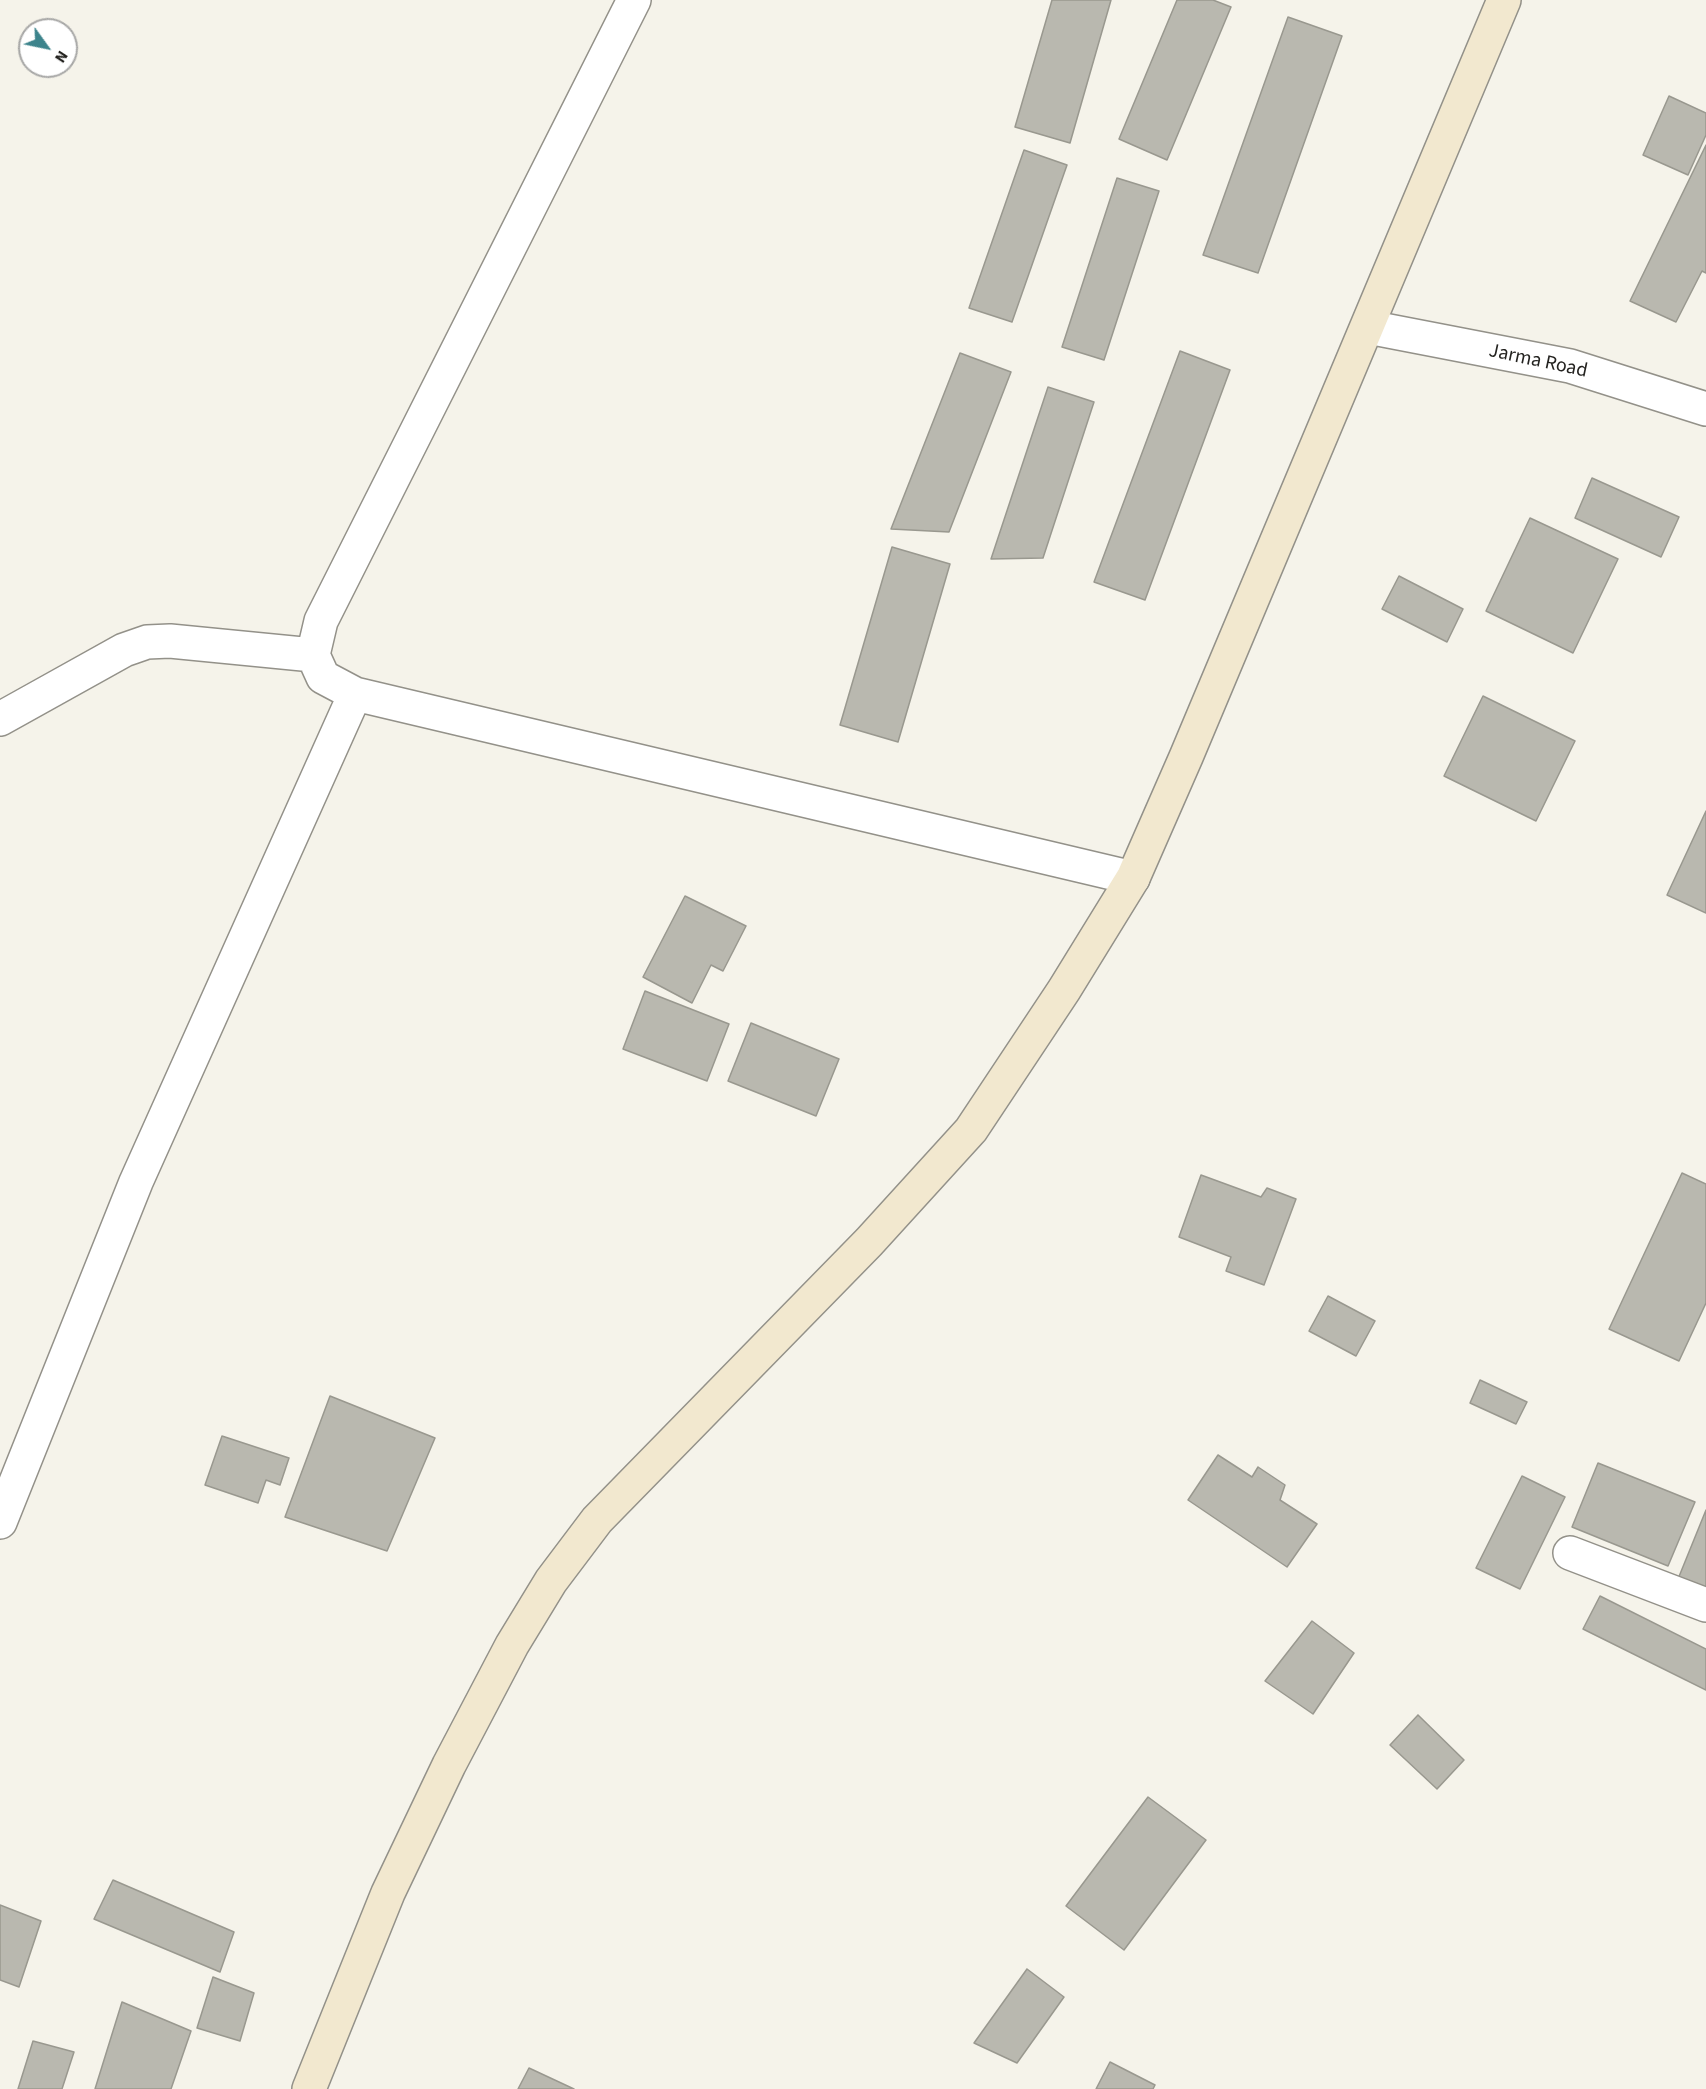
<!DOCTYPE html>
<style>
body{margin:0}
#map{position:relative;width:1706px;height:2089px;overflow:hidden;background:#f5f3ea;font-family:"Source Sans 3",sans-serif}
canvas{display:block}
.north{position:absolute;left:18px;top:18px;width:60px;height:60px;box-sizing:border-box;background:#fff;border:2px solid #a7a7a6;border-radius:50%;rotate:123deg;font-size:16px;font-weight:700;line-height:24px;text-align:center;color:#242320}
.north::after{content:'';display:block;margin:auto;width:21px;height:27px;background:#3d848c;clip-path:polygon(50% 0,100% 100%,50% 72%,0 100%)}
</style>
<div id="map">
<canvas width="1706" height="2089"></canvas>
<div class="north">N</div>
</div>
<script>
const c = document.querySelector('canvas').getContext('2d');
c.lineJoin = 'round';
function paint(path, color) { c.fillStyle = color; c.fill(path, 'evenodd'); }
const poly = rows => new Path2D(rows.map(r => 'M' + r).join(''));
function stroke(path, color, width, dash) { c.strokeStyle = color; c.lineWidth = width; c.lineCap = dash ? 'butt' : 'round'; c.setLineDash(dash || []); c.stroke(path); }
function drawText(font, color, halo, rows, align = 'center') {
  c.font = font + ' "Source Sans 3",sans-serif'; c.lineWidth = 4.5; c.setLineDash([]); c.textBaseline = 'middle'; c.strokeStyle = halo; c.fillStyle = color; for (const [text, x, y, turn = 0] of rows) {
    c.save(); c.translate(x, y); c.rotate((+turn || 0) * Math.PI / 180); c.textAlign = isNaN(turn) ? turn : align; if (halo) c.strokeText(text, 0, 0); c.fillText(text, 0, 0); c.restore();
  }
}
const building = poly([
 [1052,0,1111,0,1070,143,1015,127,1052,0],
 [1177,0,1213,0,1231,7,1167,160,1119,139,1177,0],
 [1288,17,1342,36,1258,273,1203,255,1288,17],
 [1669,96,1706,113,1706,135,1688,175,1643,155,1669,96],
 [1706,145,1706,273,1702,271,1676,322,1630,301,1706,145],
 [1024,150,1067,165,1012,322,969,308,1024,150],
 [1117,178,1159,191,1104,360,1062,347,1117,178],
 [1180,351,1230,370,1145,600,1094,582,1180,351],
 [960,353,1011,372,949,532,891,529,960,353],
 [1048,387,1094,402,1043,558,991,559,1048,387],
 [1592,478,1679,517,1661,557,1575,518,1592,478],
 [1530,518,1618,559,1573,653,1486,611,1530,518],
 [892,547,950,564,898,742,840,725,892,547],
 [1399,576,1463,609,1447,642,1382,609,1399,576],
 [1483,696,1575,741,1536,821,1444,776,1483,696],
 [1706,811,1706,913,1667,895,1706,811],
 [685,896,746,926,723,971,711,965,692,1003,643,977,685,896],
 [645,991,729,1024,707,1081,623,1049,645,991],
 [751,1023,839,1059,816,1116,728,1081,751,1023],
 [1682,1173,1706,1184,1706,1303,1679,1361,1609,1329,1682,1173],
 [1201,1175,1261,1197,1267,1188,1296,1199,1264,1285,1226,1271,1231,1257,1179,1237,1201,1175],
 [1328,1296,1375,1321,1356,1356,1309,1331,1328,1296],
 [1480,1380,1527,1402,1516,1424,1470,1403,1480,1380],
 [330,1396,435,1438,387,1551,285,1517,330,1396],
 [222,1436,289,1458,280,1485,266,1480,258,1503,205,1485,222,1436],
 [1218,1455,1252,1477,1258,1467,1285,1485,1280,1500,1317,1524,1287,1567,1188,1500,1218,1455],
 [1598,1463,1695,1502,1668,1566,1572,1527,1598,1463],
 [1522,1476,1565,1497,1520,1589,1476,1568,1522,1476],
 [1706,1510,1706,1590,1678,1579,1706,1510],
 [1600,1596,1706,1649,1706,1690,1583,1629,1600,1596],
 [1312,1621,1354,1653,1313,1714,1265,1681,1312,1621],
 [1418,1715,1464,1760,1437,1789,1390,1745,1418,1715],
 [1148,1797,1206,1840,1124,1950,1066,1906,1148,1797],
 [113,1880,234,1932,220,1972,94,1919,113,1880],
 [0,1905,41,1921,19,1987,0,1980,0,1905],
 [1027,1969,1064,1997,1017,2063,974,2043,1027,1969],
 [213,1977,254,1993,240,2041,197,2028,213,1977],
 [122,2002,191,2031,171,2089,95,2089,122,2002],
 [33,2041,74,2052,62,2089,18,2089,33,2041],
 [1110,2062,1155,2085,1153,2089,1096,2089,1110,2062],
 [529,2068,574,2089,518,2089,529,2068]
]);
const street = poly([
 [634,0,321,621,313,655,323,677,355,694,1133,878],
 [1368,327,1570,366,1706,409],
 [0,719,124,650,147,642,170,641,313,655],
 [0,1522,136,1182,355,694],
 [1570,1553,1706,1605]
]);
const secondary = poly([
 [309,2089,388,1893,449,1765,512,1645,551,1581,597,1520,869,1242,971,1130,1064,990,1133,878,1186,757,1504,0]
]);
const streetNames = [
 ["Jarma Road",1538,362,12]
];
paint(building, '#b9b8af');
stroke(building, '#99988f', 1.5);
stroke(street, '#939189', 36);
stroke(secondary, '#939189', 36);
stroke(street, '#fff', 33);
stroke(secondary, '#f2e8cf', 33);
drawText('20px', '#242320', '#fff', streetNames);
</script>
